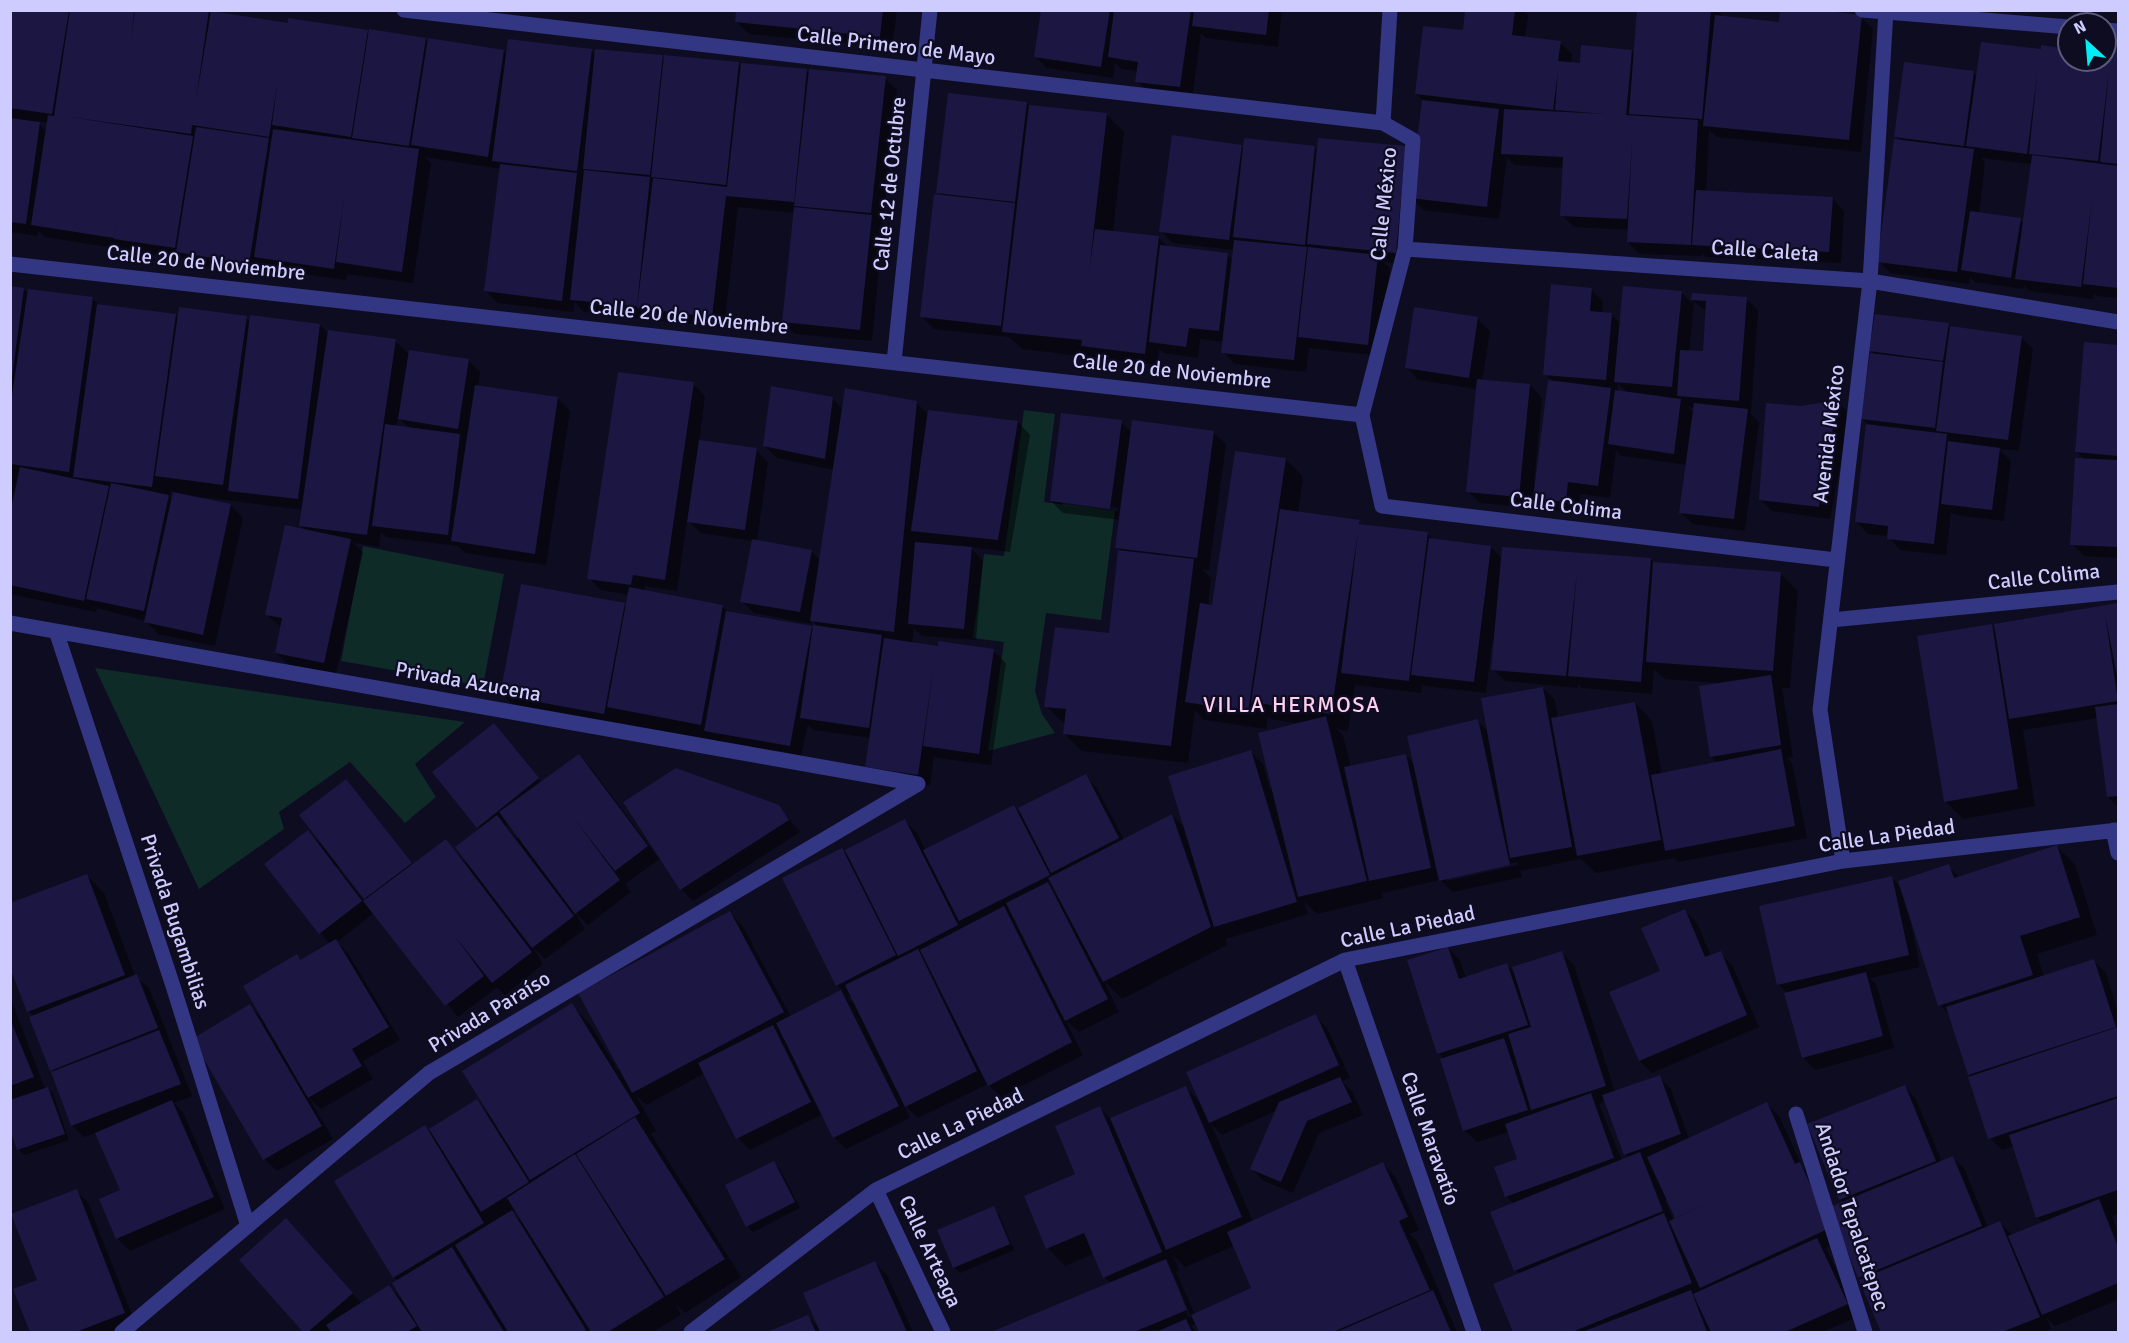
<!DOCTYPE html>
<meta charset="utf-8">
<style>
body{margin:0}
#map{position:relative;width:2129px;height:1343px;overflow:hidden;background:#0e0c21;font-family:Signika,sans-serif}
canvas{display:block}
.frame{position:absolute;inset:0;border:12px solid #ceccff;pointer-events:none}
.north{position:absolute;left:2057px;top:12px;width:60px;height:60px;box-sizing:border-box;background:#0e0c21;border:2px solid #5b597a;border-radius:50%;rotate:334deg;font-size:16px;font-weight:700;line-height:24px;text-align:center;color:#ceccff}
.north::after{content:'';display:block;margin:auto;width:21px;height:27px;background:#00eff7;clip-path:polygon(50% 0,100% 100%,50% 72%,0 100%)}
</style>
<div id="map">
<canvas width="2129" height="1343"></canvas>
<div class="frame"></div>
<div class="north">N</div>
</div>
<script>
const c = document.querySelector('canvas').getContext('2d');
c.lineJoin = 'round';
function paint(path, color) { c.fillStyle = color; c.fill(path, 'evenodd'); }
const poly = rows => new Path2D(rows.map(r => 'M' + r).join(''));
function stroke(path, color, width, dash) { c.strokeStyle = color; c.lineWidth = width; c.lineCap = dash ? 'butt' : 'round'; c.setLineDash(dash || []); c.stroke(path); }
function drawText(font, color, halo, rows, align = 'center') {
  c.font = font + ' Signika,sans-serif'; c.lineWidth = 4.5; c.setLineDash([]); c.textBaseline = 'middle'; c.strokeStyle = halo; c.fillStyle = color; for (const [text, x, y, turn = 0] of rows) {
    c.save(); c.translate(x, y); c.rotate((+turn || 0) * Math.PI / 180); c.textAlign = isNaN(turn) ? turn : align; if (halo) c.strokeText(text, 0, 0); c.fillText(text, 0, 0); c.restore();
  }
}
const green = poly([
 [1024,410,1055,414,1044,502,1115,511,1101,620,1046,613,1035,691,1042,714,1055,733,988,751,1004,642,973,638,984,554,1004,556],
 [363,546,504,574,483,686,341,661],
 [95,668,465,722,415,764,436,797,405,823,350,762,279,812,284,829,199,889]
]);
const shadow = poly([
 [10,10,110,10,136,14,208,11,212,15,289,25,425,39,429,43,504,51,507,55,592,51,596,55,662,57,665,60,738,64,742,67,807,71,810,74,885,78,897,90,883,225,879,224,883,228,872,341,795,334,783,322,795,213,738,207,724,328,584,312,575,302,573,312,498,303,486,291,501,169,424,157,431,163,413,283,347,274,346,280,268,269,262,263,261,275,190,264,185,259,45,237,38,231,38,236,10,232],
 [37,121,49,123,47,132],
 [738,10,897,10,892,48,749,34,736,21],
 [1042,10,1282,10,1278,47,1206,38,1201,33,1192,99,1149,93,1137,81,1138,71,1122,69,1115,63,1113,78,1047,68,1035,56],
 [1466,10,1523,10,1528,15,1525,38,1560,42,1572,54,1571,64,1581,64,1632,51,1635,54,1638,10,1719,10,1723,17,1780,23,1861,17,1873,29,1861,152,1717,137,1709,130,1706,192,1832,198,1844,211,1841,263,1706,257,1702,253,1702,256,1640,254,1628,242,1629,230,1574,227,1562,215,1564,168,1514,165,1507,157,1499,219,1423,210,1414,200,1408,264,1383,262,1390,268,1379,356,1309,348,1306,372,1235,364,1223,352,1224,342,1200,339,1198,358,1163,353,1159,349,1157,365,1022,349,1009,337,934,329,922,317,942,197,938,192,1027,103,1030,107,1106,114,1124,132,1113,232,1158,237,1169,248,1227,255,1233,260,1234,250,1173,243,1161,231,1241,146,1244,149,1315,147,1318,150,1416,158,1423,101,1416,94,1464,32],
 [2118,37,2118,298,2097,296,2094,293,2093,299,2029,291,2024,285,2023,289,1975,282,1970,277,1969,284,1891,273,1879,261,1901,141,1896,137,1973,72,1978,77,2042,51,2069,50,2069,60,2105,60,2105,54,2112,55],
 [1981,158,2032,164,2024,224,2020,220,1979,214,1985,163],
 [10,287,24,289,28,294,93,299,99,305,176,315,179,319,246,318,251,322,320,325,329,334,395,341,410,355,468,360,480,372,478,387,558,398,570,411,546,565,465,553,458,546,386,537,381,532,379,547,354,543,363,552,336,674,289,665,276,653,281,627,267,615,306,531,301,526,303,510,202,497,201,499,231,505,243,518,215,646,158,634,146,621,97,608,96,612,10,594],
 [398,417,410,429,396,427],
 [171,490,175,493,173,501,170,498],
 [1591,289,1603,301,1602,313,1611,314,1621,324,1682,293,1692,303,1693,295,1746,298,1758,310,1751,414,1759,422,1745,531,1693,524,1681,512,1687,465,1622,456,1616,450,1610,498,1580,494,1578,513,1547,509,1532,495,1531,508,1480,503,1467,491,1477,389,1418,380,1406,367,1478,319,1490,331,1482,381,1530,385,1542,398,1534,482,1536,482,1553,382,1545,374],
 [1694,301,1707,312,1704,353,1689,352],
 [1618,384,1628,393,1618,392],
 [1688,407,1694,408,1694,413],
 [1948,324,1952,328,2021,337,2033,349,2019,451,1999,449,2011,461,2004,521,1955,515,1951,512,1946,555,1900,550,1888,536,1868,534,1856,521,1870,426,1862,418,1875,355,1871,351],
 [2085,344,2118,346,2118,558,2084,556,2072,544,2085,460,2077,452],
 [693,384,705,396,699,442,756,450,768,462,757,541,811,551,821,561,834,470,777,458,765,446,833,399,843,409,917,403,928,415,1018,422,1030,435,1010,552,970,547,983,561,976,640,922,636,914,628,912,644,993,651,1006,663,991,765,937,758,934,755,930,786,879,779,867,767,871,738,813,730,808,724,801,757,626,725,623,722,622,731,520,712,502,694,624,604,627,607,629,595,601,590,589,578],
 [687,520,701,533,753,541,742,601,754,613,812,624,812,621,819,627,814,630,811,627,729,613,722,606,644,591,645,586,677,591],
 [1838,402,1850,414,1830,519,1772,511,1760,499,1801,408],
 [1121,422,1132,433,1213,432,1226,444,1209,570,1202,569,1211,578,1208,606,1213,606,1286,459,1303,477,1298,513,1359,522,1363,526,1428,534,1434,540,1491,547,1502,559,1651,559,1655,564,1780,573,1798,591,1790,688,1782,688,1793,757,1787,758,1792,763,1807,838,1678,862,1674,858,1596,873,1581,859,1520,871,1522,877,1453,892,1440,880,1382,893,1383,898,1317,914,1304,901,1308,914,1226,939,1227,945,1122,999,1104,981,1119,1012,1079,1032,1066,1021,1083,1055,1001,1097,988,1084,918,1118,903,1103,910,1118,846,1149,834,1137,823,1114,750,1150,738,1138,705,1073,646,1105,635,1094,656,1131,651,1134,741,1277,685,1313,675,1303,681,1315,653,1332,305,1332,241,1260,298,1232,362,1304,389,1287,403,1300,398,1281,394,1277,425,1127,429,1131,476,1101,489,1114,571,1005,589,1023,618,1070,730,913,742,925,791,1017,843,990,837,985,841,849,849,857,905,821,917,833,926,851,1014,807,1022,815,1085,776,1097,788,1124,840,1172,815,1186,829,1251,752,1263,764,1270,789,1273,788,1301,724,1271,719,1268,716,1266,729,1204,720,1195,710,1188,763,1082,751,1064,733,1065,724,1046,706,1110,635,1120,550,1117,547,1121,520,1063,513,1051,501],
 [1063,501,1118,508,1118,511,1063,505],
 [1492,642,1495,642,1493,669,1505,681,1578,688,1578,684,1582,688,1652,694,1654,669,1665,679,1720,683,1711,757,1718,763,1662,774,1652,721,1635,703,1558,718,1555,700,1543,688,1489,732,1478,721,1415,765,1406,755,1351,767,1343,736,1337,729,1348,731,1355,685,1421,693,1422,683,1425,686,1486,693],
 [1517,862,1518,865,1447,881,1447,878],
 [851,996,856,1006,848,998],
 [516,1210,523,1223,512,1212],
 [2118,605,2118,807,2108,797,2098,718,2023,730,2035,806,1963,819,1945,801,1991,626,1996,631,1995,626],
 [494,725,542,783,579,756,591,768,657,856,778,806,800,832,693,901,681,889,661,858,625,884,631,892,588,925,574,911,585,929,545,959,533,947,543,964,505,995,497,987,458,1017,374,913,337,942,348,953,400,1040,363,1061,373,1079,321,1109,309,1098,333,1139,277,1171,265,1159,194,1039,249,1006,262,1018,297,956,301,961,330,944,266,864,307,832,325,847,346,781,413,864,446,841,465,863,481,829,478,827],
 [509,824,519,837,517,839,506,826],
 [341,867,367,900,365,902,338,868],
 [2057,847,2075,865,2097,935,2037,954,2044,977,2094,961,2106,973,2118,1012,2118,1214,2112,1216,2118,1233,2118,1300,2055,1326,2046,1317,2051,1329,2043,1332,1882,1332,1859,1277,1843,1203,1809,1125,1904,1086,1916,1099,1942,1162,1953,1157,1965,1170,1988,1228,2000,1223,2013,1235,2043,1223,2037,1217,2014,1146,2002,1150,1990,1138,1950,1016,1940,1005,1912,918,1910,919,1920,967,1870,978,1877,986,1894,1048,1816,1070,1803,1058,1788,994,1778,984,1891,877,1903,889,1948,866,1960,878],
 [86,875,104,893,135,976,149,988,192,1096,174,1103,184,1114,225,1209,130,1251,117,1238,101,1200,122,1190,97,1133,84,1137,72,1125,34,1016,29,1011],
 [1685,911,1697,923,1711,956,1720,953,1732,965,1759,1027,1652,1073,1640,1061,1611,993,1662,972],
 [1448,948,1460,960,1466,978,1507,965,1515,973,1562,953,1574,965,1615,1092,1659,1077,1671,1089,1689,1139,1767,1104,1779,1116,1802,1166,1811,1176,1841,1241,1826,1248,1859,1316,1823,1332,1515,1332,1495,1284,1520,1274,1515,1270,1514,1204,1506,1196,1519,1159,1509,1132,1477,1142,1464,1130,1444,1059,1439,1053],
 [1606,1101,1625,1154,1629,1158,1622,1161,1599,1104],
 [1668,1199,1677,1220,1674,1221,1665,1200],
 [10,997,45,1089,48,1088,53,1094,69,1140,24,1155,19,1150,10,1125],
 [1315,1016,1327,1028,1350,1078,1342,1081,1352,1091,1363,1115,1319,1133,1293,1193,1264,1181,1252,1169,1278,1110,1222,1135,1211,1124,1253,1222,1383,1164,1395,1176,1419,1230,1409,1234,1417,1241,1457,1332,1201,1332,1197,1323,1191,1326,1197,1332,994,1332,1111,1284,1105,1277,1095,1253,1065,1266,1048,1248,1026,1197,1077,1175,1100,1108,1111,1119,1185,1087,1201,1103],
 [1234,1246,1254,1288,1195,1315,1176,1272,1179,1270,1173,1255,1185,1267],
 [1170,1273,1173,1273,1191,1317,1189,1318],
 [774,1163,780,1169,800,1208,753,1232,747,1226,727,1186],
 [76,1190,88,1203,136,1325,118,1332,32,1332,15,1290,39,1280],
 [993,1208,999,1214,1014,1250,960,1273,954,1267],
 [875,1263,887,1275,913,1332,771,1332,808,1317,820,1329]
]);
const building = poly([
 [10,10,69,10,52,114,10,108],
 [70,10,134,12,131,38,135,10,209,10,196,100,211,11,288,23,288,18,368,30,351,137,272,125,277,85,269,137,192,125,191,134,63,116,193,136,175,248,114,239,118,213,114,238,31,225,48,115,54,116],
 [736,10,883,10,880,37,735,22],
 [1041,10,1110,10,1101,67,1034,57],
 [1114,10,1191,10,1180,87,1135,82,1138,62,1108,57],
 [1194,10,1269,10,1266,35,1192,26],
 [1465,10,1515,10,1512,35,1561,41,1558,61,1580,63,1581,45,1632,50,1626,115,1698,120,1691,245,1627,242,1632,143,1627,219,1560,216,1563,157,1501,154,1504,109,1606,114,1555,110,1558,71,1553,110,1415,94,1423,26,1463,30],
 [1637,10,1711,10,1702,119,1629,114],
 [1780,10,1819,10,1862,15,1849,140,1703,126,1715,15,1779,22],
 [369,29,426,38,409,146,352,138],
 [2113,35,2118,35,2118,164,2100,162,2109,71,2098,161,2029,154,2037,75,2027,154,1966,146,1981,42,2041,49,2041,45,2069,49,2069,60,2105,60,2105,53,2111,53],
 [428,38,504,50,488,157,411,145],
 [508,39,592,49,577,171,492,161],
 [595,49,663,55,650,175,583,169],
 [664,55,739,62,726,185,651,177],
 [1904,62,1974,71,1964,146,1894,137],
 [741,63,807,69,794,202,726,196,712,317,637,308,653,178,727,187],
 [809,69,886,76,871,213,794,206],
 [948,93,1027,102,1015,202,936,193],
 [1422,100,1499,109,1487,207,1410,198],
 [1029,105,1107,113,1089,272,1095,229,1159,236,1145,354,1081,346,1082,340,1002,332],
 [10,118,40,122,26,224,10,222],
 [196,127,269,138,249,264,176,252],
 [273,129,419,149,402,272,336,262,344,199,334,269,254,257],
 [1172,135,1242,145,1229,240,1159,232],
 [1244,138,1315,146,1305,245,1233,237],
 [1318,138,1406,146,1396,253,1307,244],
 [1894,139,1974,149,1957,272,1877,262],
 [2032,155,2118,166,2118,288,2083,284,2092,199,2081,287,2015,279],
 [500,164,577,173,562,301,484,291],
 [584,170,650,177,637,306,570,300],
 [1696,190,1833,197,1829,252,1692,245],
 [934,194,1015,203,1001,326,920,317],
 [794,207,872,215,860,330,782,322],
 [1970,211,2021,218,2011,278,1961,270],
 [1234,240,1307,247,1294,360,1221,353],
 [1160,245,1228,253,1219,331,1189,328,1186,347,1149,342],
 [1308,247,1378,255,1368,345,1298,337],
 [1551,284,1592,288,1590,311,1612,313,1606,380,1543,375],
 [10,286,24,288,12,377,10,377],
 [1623,286,1682,291,1672,387,1614,382],
 [28,289,93,297,69,472,10,464,10,408],
 [1692,293,1747,297,1739,401,1677,396,1680,350,1703,351,1706,301,1691,300],
 [97,304,176,314,152,487,73,477],
 [179,307,247,316,223,485,155,476],
 [1414,307,1478,317,1469,378,1405,368],
 [1875,314,1949,323,1943,361,1869,351],
 [250,315,320,324,298,499,228,491],
 [1950,326,2022,336,2008,440,1936,431],
 [328,330,396,339,367,535,299,526],
 [2084,342,2118,345,2118,456,2075,452],
 [409,350,469,359,458,429,398,419],
 [1870,353,1943,362,1935,428,1861,419],
 [618,372,694,382,665,580,633,575,631,585,587,579],
 [1477,379,1530,384,1519,497,1466,492],
 [1548,380,1611,388,1598,486,1568,482,1566,502,1533,498],
 [475,385,558,397,535,554,451,541],
 [771,386,833,397,825,459,763,446],
 [845,388,917,401,894,632,810,621],
 [1615,390,1681,399,1674,454,1608,444],
 [1838,400,1819,507,1759,500,1766,403,1801,406],
 [1694,403,1748,409,1734,519,1679,513],
 [928,410,1018,421,998,540,911,531],
 [1061,413,1122,420,1110,509,1050,501],
 [1132,420,1214,431,1197,558,1115,548],
 [385,424,460,434,448,535,372,526],
 [1866,424,1947,434,1934,544,1887,539,1888,526,1855,522],
 [699,440,757,448,745,530,687,522],
 [1948,441,2000,448,1992,510,1941,504],
 [1235,451,1286,458,1248,712,1185,702,1200,603,1212,605],
 [2075,458,2118,460,2118,547,2070,545],
 [20,467,109,486,84,601,10,585,10,513],
 [111,483,169,495,144,611,86,599],
 [173,492,231,504,203,635,144,622],
 [1280,509,1360,520,1359,524,1428,532,1409,681,1341,673,1358,532,1331,714,1251,702],
 [285,525,351,539,324,663,275,653,282,618,265,615],
 [1429,538,1491,546,1474,682,1411,675],
 [752,539,812,550,800,612,740,602],
 [915,542,972,547,964,629,908,624],
 [1502,547,1651,558,1641,682,1568,676,1577,571,1566,676,1491,670],
 [1118,550,1194,559,1171,746,1063,734,1066,709,1044,707,1055,627,1109,633],
 [1653,562,1781,572,1773,671,1646,662],
 [521,584,625,603,604,714,500,695],
 [629,587,723,605,701,725,607,707],
 [2118,603,2118,681,2105,614,2118,701,2009,719,1994,624],
 [726,611,812,626,790,746,704,731],
 [1992,624,2018,789,1944,802,1917,636],
 [813,625,882,635,869,728,800,718],
 [884,638,938,646,938,641,994,649,979,754,923,746,934,665,918,775,865,767],
 [1771,675,1781,745,1710,757,1699,686],
 [1543,687,1572,847,1510,858,1481,698],
 [1635,702,1661,840,1577,856,1551,718],
 [2118,704,2118,796,2107,797,2095,707],
 [1326,716,1367,881,1298,897,1258,733],
 [1478,719,1510,865,1439,881,1407,736],
 [494,723,539,778,477,828,432,772],
 [1781,749,1795,826,1665,851,1651,775],
 [1251,750,1297,902,1214,927,1168,776],
 [579,754,648,846,615,871,573,817,620,880,575,914,499,812],
 [1406,754,1431,868,1369,881,1344,767],
 [676,768,779,805,789,820,680,890,623,802],
 [1086,774,1119,838,1051,873,1018,808],
 [346,779,412,863,364,899,299,815],
 [1014,805,1050,875,959,921,923,850],
 [1172,814,1211,927,1103,982,1048,878],
 [497,815,574,916,532,948,455,847],
 [905,819,958,925,898,956,845,850],
 [308,830,362,901,319,934,264,864],
 [446,839,532,952,492,983,454,935,484,976,445,1006,363,901],
 [2057,845,2080,917,2020,936,2033,975,1938,1006,1898,881,1949,864,1954,878],
 [842,848,896,955,836,986,782,878],
 [87,874,125,975,27,1012,10,968,10,903],
 [1892,876,1909,955,1777,985,1759,906],
 [1048,882,1108,999,1065,1021,1006,903],
 [1004,906,1072,1042,988,1086,920,950],
 [1685,909,1705,957,1721,951,1747,1015,1639,1061,1609,992,1660,971,1641,928],
 [730,911,784,1012,632,1093,578,993],
 [336,939,389,1027,352,1049,362,1066,308,1098,243,986,297,954,300,960],
 [1448,947,1459,979,1507,963,1528,1025,1437,1054,1407,960],
 [918,949,977,1071,905,1107,845,985],
 [1562,951,1606,1086,1531,1110,1508,1034,1531,1027,1512,967],
 [2094,959,2116,1027,1968,1075,1946,1007],
 [1866,972,1883,1036,1802,1058,1784,993],
 [137,974,158,1028,50,1071,29,1017],
 [841,990,899,1106,833,1138,776,1023],
 [572,1003,640,1113,530,1180,462,1071],
 [250,1004,322,1126,263,1160,192,1039],
 [1316,1014,1339,1065,1209,1123,1186,1072],
 [10,1019,34,1077,10,1086],
 [773,1025,811,1102,736,1139,698,1063],
 [2118,1027,2118,1096,1988,1139,1968,1077],
 [159,1030,181,1084,71,1126,51,1072],
 [1504,1038,1528,1110,1463,1131,1440,1059],
 [1660,1075,1681,1134,1624,1155,1602,1095],
 [1340,1077,1352,1102,1307,1121,1281,1182,1250,1169,1279,1102],
 [1905,1085,1936,1161,1839,1200,1807,1124],
 [1186,1086,1242,1217,1166,1250,1110,1118],
 [48,1087,65,1134,17,1150,10,1130,10,1100],
 [1591,1093,1614,1158,1505,1197,1494,1167,1517,1159,1505,1124],
 [2118,1098,2118,1190,2036,1218,2009,1135],
 [477,1099,529,1182,481,1212,429,1129],
 [172,1100,214,1197,116,1239,99,1199,120,1190,95,1133],
 [1767,1102,1795,1164,1800,1162,1830,1228,1700,1288,1669,1221,1715,1200,1675,1218,1647,1157],
 [1100,1106,1162,1252,1103,1278,1084,1233,1046,1249,1024,1196,1075,1174,1055,1126],
 [635,1117,725,1259,666,1296,576,1154],
 [425,1125,484,1223,393,1278,334,1181],
 [1640,1152,1663,1211,1514,1271,1490,1212],
 [575,1154,664,1297,608,1332,591,1332,507,1198],
 [1953,1156,1982,1226,1858,1278,1830,1207],
 [774,1161,795,1202,746,1227,725,1185],
 [1383,1162,1408,1217,1399,1221,1430,1290,1333,1332,1199,1332,1191,1315,1251,1288,1227,1232],
 [77,1189,125,1313,76,1332,30,1332,13,1289,37,1280,11,1214],
 [2099,1199,2118,1247,2118,1283,2042,1315,2008,1236],
 [994,1206,1010,1244,953,1268,937,1230],
 [512,1210,586,1330,582,1332,508,1332,455,1245],
 [1664,1213,1692,1283,1572,1332,1513,1332,1493,1284],
 [286,1218,353,1293,308,1332,303,1332,239,1260],
 [2000,1221,2040,1317,2002,1332,1881,1332,1859,1280],
 [1817,1238,1848,1304,1785,1332,1711,1332,1693,1294],
 [452,1247,504,1332,422,1332,392,1283],
 [1166,1259,1187,1310,1134,1332,991,1332],
 [875,1261,907,1332,820,1332,803,1293],
 [389,1285,417,1326,407,1332,331,1332,326,1325],
 [1433,1290,1451,1332,1337,1332],
 [1691,1290,1707,1332,1582,1332],
 [808,1315,816,1332,767,1332],
 [1186,1319,1192,1332,1156,1332]
]);
const street = poly([
 [404,10,1383,123],
 [1390,10,1383,123,1413,140,1405,249,1362,415,1382,506,1836,560],
 [1862,10,2069,27],
 [2105,30,2118,31],
 [1405,249,1870,281,2118,322],
 [10,264,1362,415],
 [894,362,930,10],
 [1831,620,2118,592],
 [10,623,918,784],
 [56,631,173,986,248,1226],
 [2113,830,2118,853],
 [1843,861,1820,710,1870,281,1886,10],
 [1345,960,1474,1332],
 [1796,1114,1865,1332],
 [876,1190,943,1332],
 [122,1332,429,1073,918,784],
 [691,1332,876,1190,1345,960,1843,861,2118,830]
]);
const streetNames = [
 ["Calle Primero de Mayo",896,47,7],
 ["Calle 12 de Octubre",891,184,-84],
 ["Calle México",1385,204,-84],
 ["Calle Caleta",1765,252,4],
 ["Calle 20 de Noviembre",206,264,6],
 ["Calle 20 de Noviembre",689,318,6],
 ["Calle 20 de Noviembre",1172,372,6],
 ["Avenida México",1830,434,-83],
 ["Calle Colima",1566,507,7],
 ["Calle Colima",2044,578,-6],
 ["Privada Azucena",468,683,10],
 ["Calle La Piedad",1887,837,-8],
 ["Privada Bugambilias",174,922,72],
 ["Calle La Piedad",1408,928,-12],
 ["Privada Paraíso",490,1013,-31],
 ["Calle La Piedad",961,1125,-26],
 ["Calle Maravatío",1429,1139,71],
 ["Andador Tepalcatepec",1851,1217,72],
 ["Calle Arteaga",929,1252,65]
];
const neighbourhoodNames = [
 ["VILLA HERMOSA",1292,706]
];
paint(green, '#0e2b28');
paint(shadow, '#0007');
paint(building, '#1c1643');
stroke(street, '#333683', 15);
drawText('21px', '#ceccff', '#0e0c21', streetNames);
c.letterSpacing = '1.5px';
drawText('22px', '#ffcef0', '#0e0c21', neighbourhoodNames);
c.letterSpacing = '0px';
</script>
